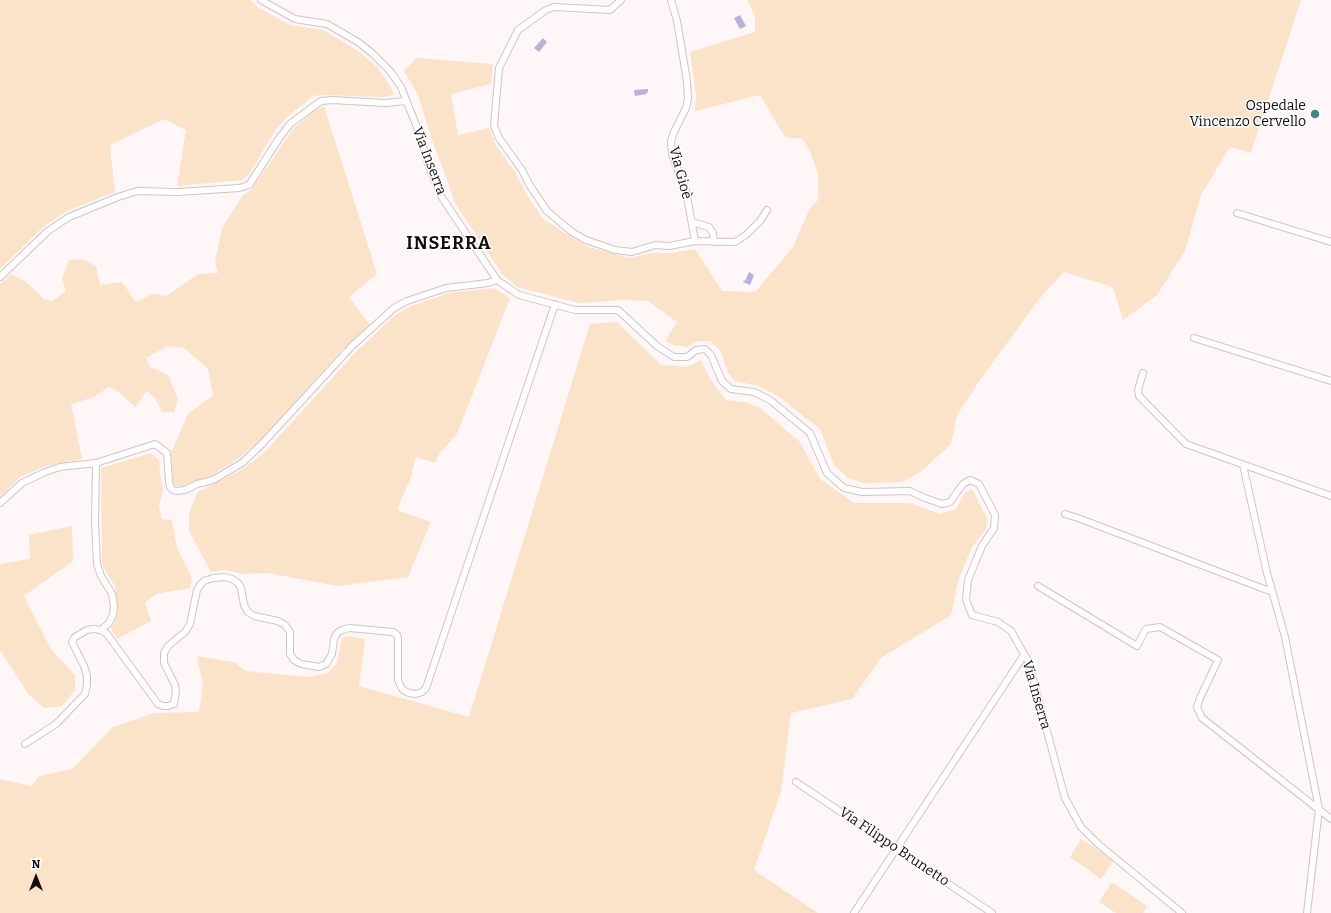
<!DOCTYPE html>
<meta charset="utf-8">
<style>
body{margin:0}
#map{position:relative;width:1331px;height:913px;overflow:hidden;background:#fef6f7;font-family:Bitter,serif}
canvas{display:block}
.north{position:absolute;left:16px;top:857px;width:40px;height:40px;-webkit-text-stroke:3px #fff;paint-order:stroke;rotate:0deg;font-size:11px;font-weight:700;line-height:16px;text-align:center;color:#130d0e}
.north::after{content:'';display:block;margin:auto;width:14px;height:18px;background:#130d0e;clip-path:polygon(50% 0,100% 100%,50% 72%,0 100%)}
</style>
<div id="map">
<canvas width="1331" height="913"></canvas>
<div class="north">N</div>
</div>
<script>
const c = document.querySelector('canvas').getContext('2d');
c.lineJoin = 'round';
function paint(path, color) { c.fillStyle = color; c.fill(path, 'evenodd'); }
const poly = rows => new Path2D(rows.map(r => 'M' + r).join(''));
function stroke(path, color, width, dash) { c.strokeStyle = color; c.lineWidth = width; c.lineCap = dash ? 'butt' : 'round'; c.setLineDash(dash || []); c.stroke(path); }
function drawText(font, color, halo, rows, align = 'center') {
  c.font = font + ' Bitter,serif'; c.lineWidth = 3; c.setLineDash([]); c.textBaseline = 'middle'; c.strokeStyle = halo; c.fillStyle = color; for (const [text, x, y, turn = 0] of rows) {
    c.save(); c.translate(x, y); c.rotate((+turn || 0) * Math.PI / 180); c.textAlign = isNaN(turn) ? turn : align; if (halo) c.strokeText(text, 0, 0); c.fillText(text, 0, 0); c.restore();
  }
}
const green = poly([
 [0,0,250,0,259,8,290,25,323,30,358,51,377,67,390,86,394,95,383,97,323,95,313,96,286,118,274,132,250,173,242,180,177,186,186,130,164,119,110,145,115,192,67,211,43,227,0,269],
 [747,0,1301,0,1251,153,1230,147,1201,195,1185,251,1157,295,1123,320,1113,287,1064,272,1040,298,980,380,957,415,951,444,923,470,902,482,864,483,848,478,834,465,820,429,777,395,758,386,735,381,728,373,720,350,710,341,698,341,687,347,673,345,665,341,677,322,648,301,623,300,579,303,517,287,503,275,456,205,430,134,418,95,404,71,416,58,493,64,491,84,451,94,458,135,489,128,496,146,514,170,525,192,542,218,571,237,589,247,628,258,651,253,671,253,695,249,722,291,755,292,793,247,810,208,818,200,818,173,810,152,803,139,785,137,760,95,695,111,696,95,690,52,755,32,755,16],
 [324,106,377,274,349,297,370,325,343,349,259,442,236,460,209,477,183,486,175,486,172,482,171,453,188,414,213,395,208,369,184,348,168,346,146,358,150,367,168,375,178,399,174,412,162,412,155,398,147,391,135,407,119,392,109,387,94,397,71,404,82,459,45,466,20,477,0,497,0,284,11,274,26,282,44,299,52,301,66,291,62,278,69,260,82,259,96,266,100,285,122,282,136,302,152,294,167,296,198,274,218,273,215,262,222,228,243,195,251,190,293,129,314,111],
 [494,288,510,298,457,434,440,453,435,463,416,457,411,477,397,510,431,522,408,577,337,586,268,573,243,574,225,570,211,572,189,531,189,512,198,492,243,469,265,452,354,354,395,315,411,306,449,293],
 [617,322,661,365,687,367,701,360,710,379,726,400,745,402,760,408,800,442,820,479,854,503,909,503,941,514,956,509,965,493,972,489,987,518,986,529,972,547,959,578,951,615,881,658,852,699,791,713,781,791,754,870,818,913,0,913,0,779,31,786,39,776,72,769,113,727,154,713,199,712,203,685,197,656,234,662,246,671,307,677,328,673,337,663,341,640,346,636,365,639,359,686,469,717,590,324],
 [151,453,159,460,160,474,163,490,159,506,162,519,172,520,177,548,192,578,190,588,156,594,145,602,151,621,117,639,111,629,115,622,118,613,115,586,107,574,102,563,101,468],
 [72,526,73,561,24,596,51,649,75,675,75,690,62,706,44,708,29,695,0,650,0,564,30,559,29,535],
 [1081,839,1114,860,1101,879,1070,857],
 [1112,882,1147,906,1143,913,1116,913,1099,902]
]);
const water = poly([
 [740,15,746,26,740,29,734,18],
 [543,38,547,42,539,52,534,48],
 [645,89,648,89,648,92,646,93,647,94,635,96,634,90],
 [749,272,754,275,750,285,743,282,744,280,745,281]
]);
const minor = poly([
 [261,0,295,19,327,24,358,42,372,53,390,71,401,87,418,130,428,164,441,196,497,280,519,295,575,310,618,310,657,346,674,357,687,357,696,350,705,349,711,355,722,381,731,389,754,392,770,400,810,433,827,473,844,488,862,492,910,491,925,498,942,504,950,502,963,484,970,480,979,484,995,515,994,528,982,546,968,580,966,600,972,615,998,622,1011,631,1028,661,1065,798,1081,827,1098,844,1182,913],
 [621,0,610,10,554,7,546,10,518,30,499,68,494,126,499,138,522,170,529,184,547,211,572,232,586,240,615,250,632,252,655,245,669,246,695,241],
 [671,0,677,21,687,81,688,99,686,108,674,132,671,141,672,154,686,191,695,241,735,242,746,235,760,221,767,210],
 [1237,213,1331,242],
 [692,222,709,227,713,233,714,242],
 [0,277,48,231,69,217,118,197,137,191,178,192,239,188,249,185,280,137,290,124,321,101,332,100,385,103,406,101],
 [1194,338,1331,381],
 [1143,373,1138,390,1139,396,1186,444,1331,496],
 [96,463,95,522,97,564,101,576,112,594,114,606,113,615,109,623,101,630],
 [1243,465,1267,573,1285,637,1319,809,1307,913],
 [0,503,22,483,45,472,60,467,96,463,155,444,167,453,169,481,170,487,173,490,176,491,185,490,197,484,213,480,242,463,260,446,352,346,394,308,407,301,446,288,488,283,497,280],
 [1065,514,1078,518,1272,592],
 [1038,586,1137,646,1146,629,1160,627,1218,660,1200,698,1197,707,1202,718,1331,819],
 [25,744,56,724,85,694,87,685,87,676,84,666,72,642,75,637,87,630,93,629,101,630,107,634,158,704,163,706,168,706,174,704,176,691,175,685,164,663,164,653,168,646,185,632,190,624,197,590,200,585,204,581,213,578,225,577,232,579,238,583,241,588,244,605,248,612,254,616,278,621,285,625,290,632,290,654,294,660,301,664,319,667,326,664,332,654,334,639,337,633,342,630,349,628,393,632,397,635,398,638,398,680,400,685,403,690,409,693,416,694,422,692,426,688,555,304],
 [796,782,992,913],
 [854,913,1024,655]
]);
const markers = [
 [1315,114,5,"#3f8787"]
];
const poiNames = [
 ["Ospedale",1306,106],
 ["Vincenzo Cervello",1306,122]
];
const streetNames = [
 ["Via Inserra",429,161,69],
 ["Via Gioè",680,173,75],
 ["Via Inserra",1036,695,74],
 ["Via Filippo Brunetto",894,847,34]
];
const districtNames = [
 ["INSERRA",449,244]
];
paint(green, '#fbe3c9');
paint(water, '#bab1da');
stroke(minor, '#d5c1c6', 8);
stroke(minor, '#fff', 6);
for (const [x, y, r, color] of markers) { const dot = new Path2D(); dot.arc(x, y, r, 0, 2 * Math.PI); c.fillStyle = color; c.fill(dot); stroke(dot, '#fff', 1.5); }
drawText('14px', '#130d0e', '#fff', poiNames, 'right');
drawText('14px', '#130d0e', '#fff', streetNames);
c.letterSpacing = '1px';
drawText('bold 18px', '#130d0e', '#fff', districtNames);
c.letterSpacing = '0px';
</script>
